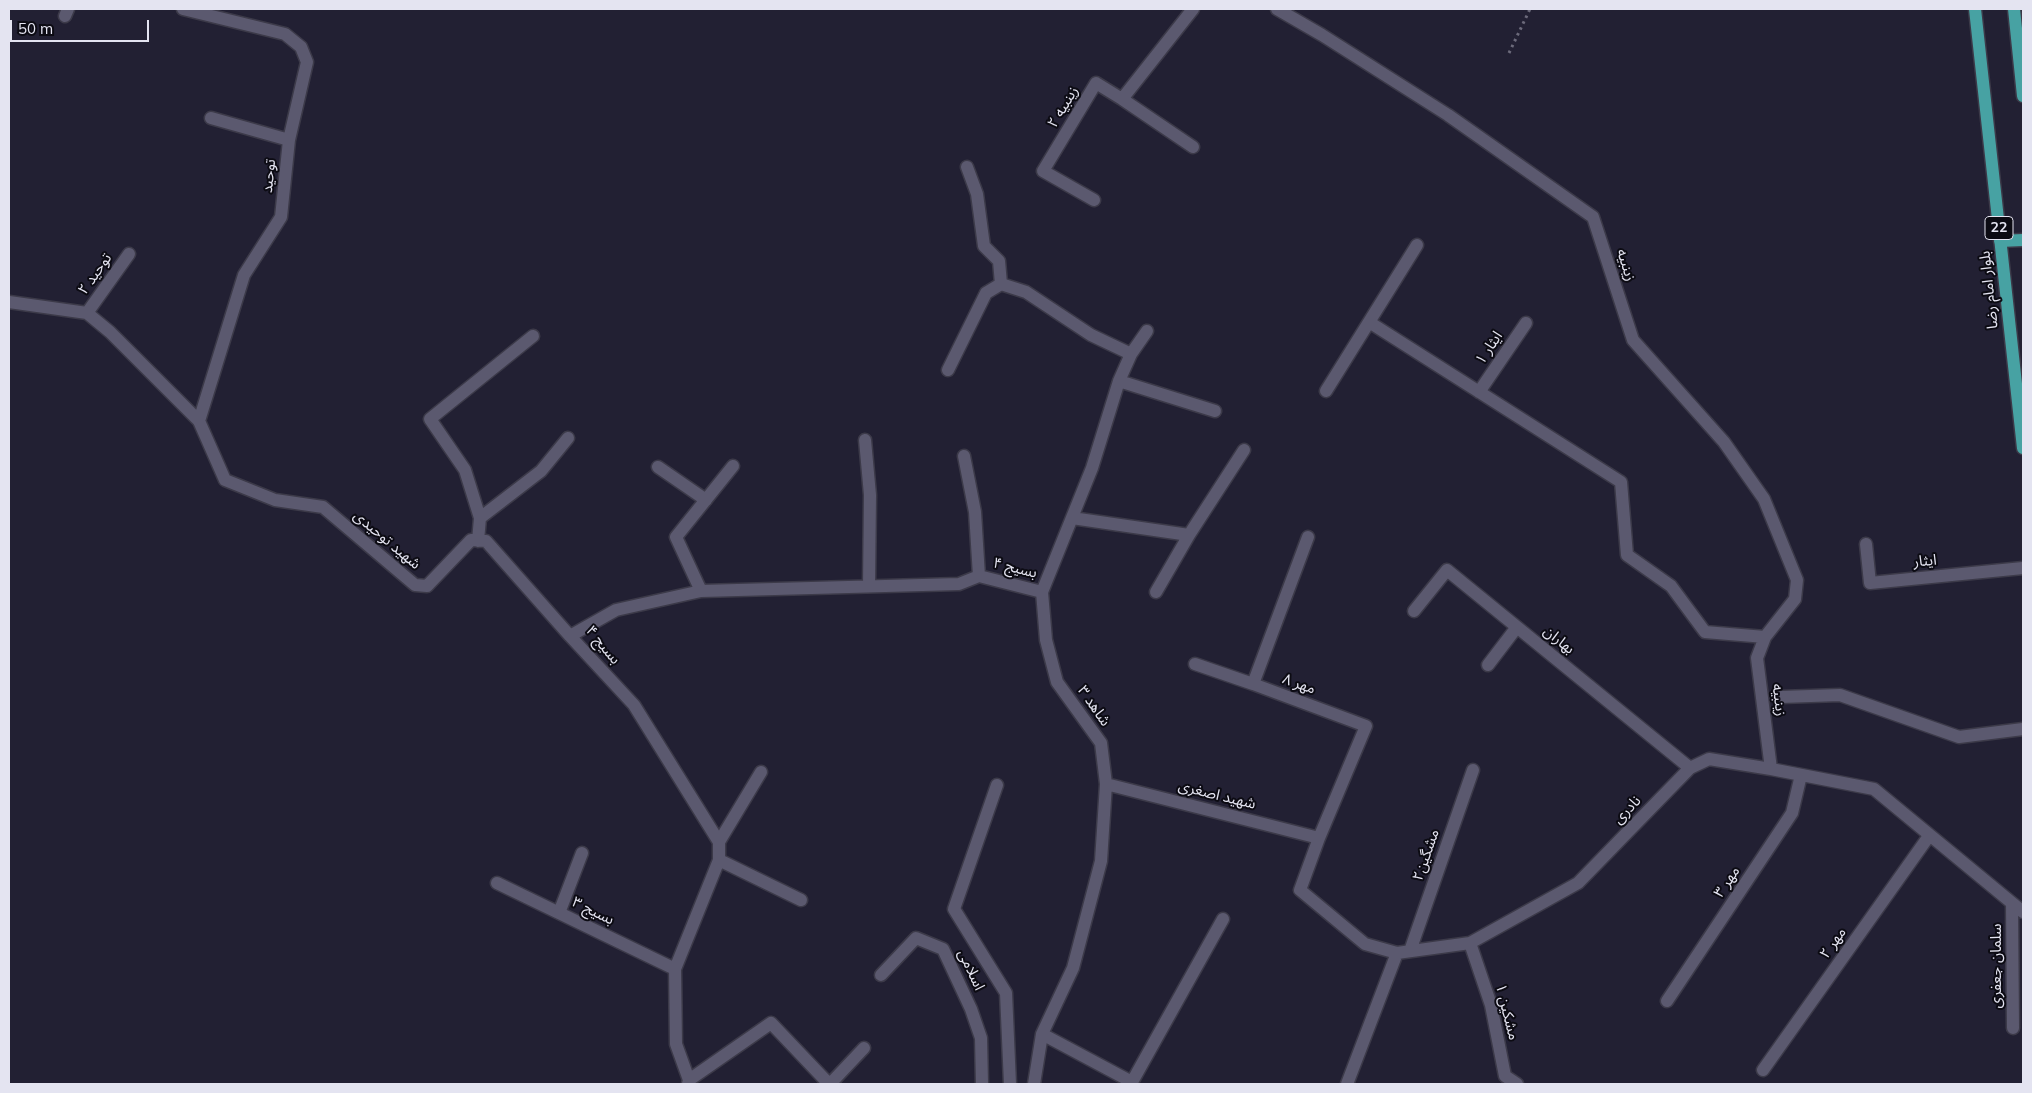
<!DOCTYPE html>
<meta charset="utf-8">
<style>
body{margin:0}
#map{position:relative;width:2032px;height:1093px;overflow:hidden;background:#222033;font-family:Mulish,sans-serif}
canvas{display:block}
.frame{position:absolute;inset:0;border:10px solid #e4e4f1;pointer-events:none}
.scale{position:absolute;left:10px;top:20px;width:139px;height:22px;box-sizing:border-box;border:2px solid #e4e4f1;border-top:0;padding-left:6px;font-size:15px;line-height:18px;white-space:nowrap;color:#e4e4f1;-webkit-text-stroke:4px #0c0b13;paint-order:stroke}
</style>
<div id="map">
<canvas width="2032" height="1093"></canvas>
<div class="frame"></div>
<div class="scale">50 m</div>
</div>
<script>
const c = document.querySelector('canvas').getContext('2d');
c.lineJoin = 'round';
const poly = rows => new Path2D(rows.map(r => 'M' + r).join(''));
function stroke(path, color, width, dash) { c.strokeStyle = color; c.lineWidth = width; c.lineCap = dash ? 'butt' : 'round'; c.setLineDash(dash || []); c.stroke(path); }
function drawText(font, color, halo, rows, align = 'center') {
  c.font = font + ' Mulish,"Noto Sans Arabic",sans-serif'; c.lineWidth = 4; c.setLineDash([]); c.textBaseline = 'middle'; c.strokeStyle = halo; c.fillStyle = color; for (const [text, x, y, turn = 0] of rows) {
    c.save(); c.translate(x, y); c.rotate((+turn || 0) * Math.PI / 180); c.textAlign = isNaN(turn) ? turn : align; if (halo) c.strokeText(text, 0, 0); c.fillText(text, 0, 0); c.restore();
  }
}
const path = poly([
 [1509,53,1530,9]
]);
const minor = poly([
 [183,9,285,34,301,47,307,62,289,140,281,217,244,275,199,421],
 [1277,9,1322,35,1448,115,1593,217,1633,340,1724,442,1764,499,1797,580,1795,599,1765,637,1757,658,1771,769],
 [65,16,68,9],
 [1122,99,1193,147],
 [211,118,289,140],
 [967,167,977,194,984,246,999,261,1001,284],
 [1094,200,1043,171,1096,83,1122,99,1193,9],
 [9,302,87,313,110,332,199,421,225,480,275,500,323,507,415,585,427,586,471,540,486,541,570,636],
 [87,313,129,254],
 [1369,322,1621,482,1627,555,1671,586,1705,632,1765,637],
 [1131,354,1147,331],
 [948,370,986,293,1001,284,1026,292,1091,335,1131,354,1119,381,1092,468,1042,592,1046,640,1057,682,1101,743,1106,784,1101,861,1073,968,1042,1034,1034,1084],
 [1119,381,1215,411],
 [1326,391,1417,245],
 [1479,392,1526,323],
 [865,440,870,495,869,586],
 [964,456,975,512,979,576],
 [658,467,706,500],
 [480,518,465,470,430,419,533,336],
 [1072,518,1189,535,1244,450],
 [1308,537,1253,684,1366,726,1319,838,1300,890,1365,944,1397,953,1470,943,1578,883,1690,768,1709,759,1771,769,1874,789,2023,912],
 [478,541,480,518,541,471,568,438],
 [1866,544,1870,583,2023,568],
 [701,591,676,537,733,466],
 [1156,592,1189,535],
 [1414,611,1447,570,1690,768],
 [1195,664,1253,684],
 [1488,665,1517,627],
 [1781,697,1840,695,1959,737,2023,729],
 [1106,784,1319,838],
 [997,785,954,909,1006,993,1010,1084],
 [719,842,761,772],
 [719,860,801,900],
 [497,883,675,969],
 [2012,903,2013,1028],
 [559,913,582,853],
 [1470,943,1491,1005,1505,1076,1517,1084],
 [1410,951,1473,770],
 [881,975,916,938,943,949,971,1009,981,1038,982,1084],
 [1667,1001,1792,813,1801,775],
 [1042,1034,1132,1082,1223,919],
 [1763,1070,1929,836],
 [689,1080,771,1023,829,1084],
 [688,1084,689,1080,676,1044,675,969,719,860,719,842,634,705,570,636,616,610,701,591,959,584,979,576,1042,592],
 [830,1084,864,1048],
 [1347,1084,1397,953]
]);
const major = poly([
 [1975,9,2023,448],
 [2014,9,2023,96],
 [2000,241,2023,240]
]);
const shields = [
 [1999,228,28]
];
const shieldNames = [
 ["22",1999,228]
];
const streetNames = [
 ["زینبیه ۲",1063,107,-59],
 ["توحید",269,176,-84],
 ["زینبیه",1626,265,72],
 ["توحید ۲",95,274,-55],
 ["بلوار امام رضا",1989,290,-96],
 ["ایثار ۱",1489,348,-56],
 ["شهید توحیدی",387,540,40],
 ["ایثار",1925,561,-5],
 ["بسیج ۴",1015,568,14],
 ["بهاران",1559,640,39],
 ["بسیج ۴",603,645,50],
 ["مهر ۸",1299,684,20],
 ["زینبیه",1779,700,83],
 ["شاهد ۳",1094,706,55],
 ["شهید اصغری",1217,795,14],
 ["نادری",1627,810,-46],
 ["مشگین۲",1426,855,-71],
 ["مهر ۳",1727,882,-56],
 ["بسیج ۳",593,911,26],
 ["مهر ۲",1833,943,-55],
 ["سلمان جعفری",1996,966,-90],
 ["اسلامی",971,970,65],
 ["مشکین ۱",1507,1012,76]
];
stroke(minor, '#3c3a49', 15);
stroke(major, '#3c3a49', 15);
stroke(path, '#6c6a7b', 3, [2.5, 4]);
stroke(minor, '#5b596f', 12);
stroke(major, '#47a2a3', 12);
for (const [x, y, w] of shields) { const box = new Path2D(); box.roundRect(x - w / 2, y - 11.5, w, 23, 4); c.fillStyle = '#0c0b13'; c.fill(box); stroke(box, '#e4e4f1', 1); }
drawText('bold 14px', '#e4e4f1', null, shieldNames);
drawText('15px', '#e4e4f1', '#0c0b13', streetNames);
</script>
